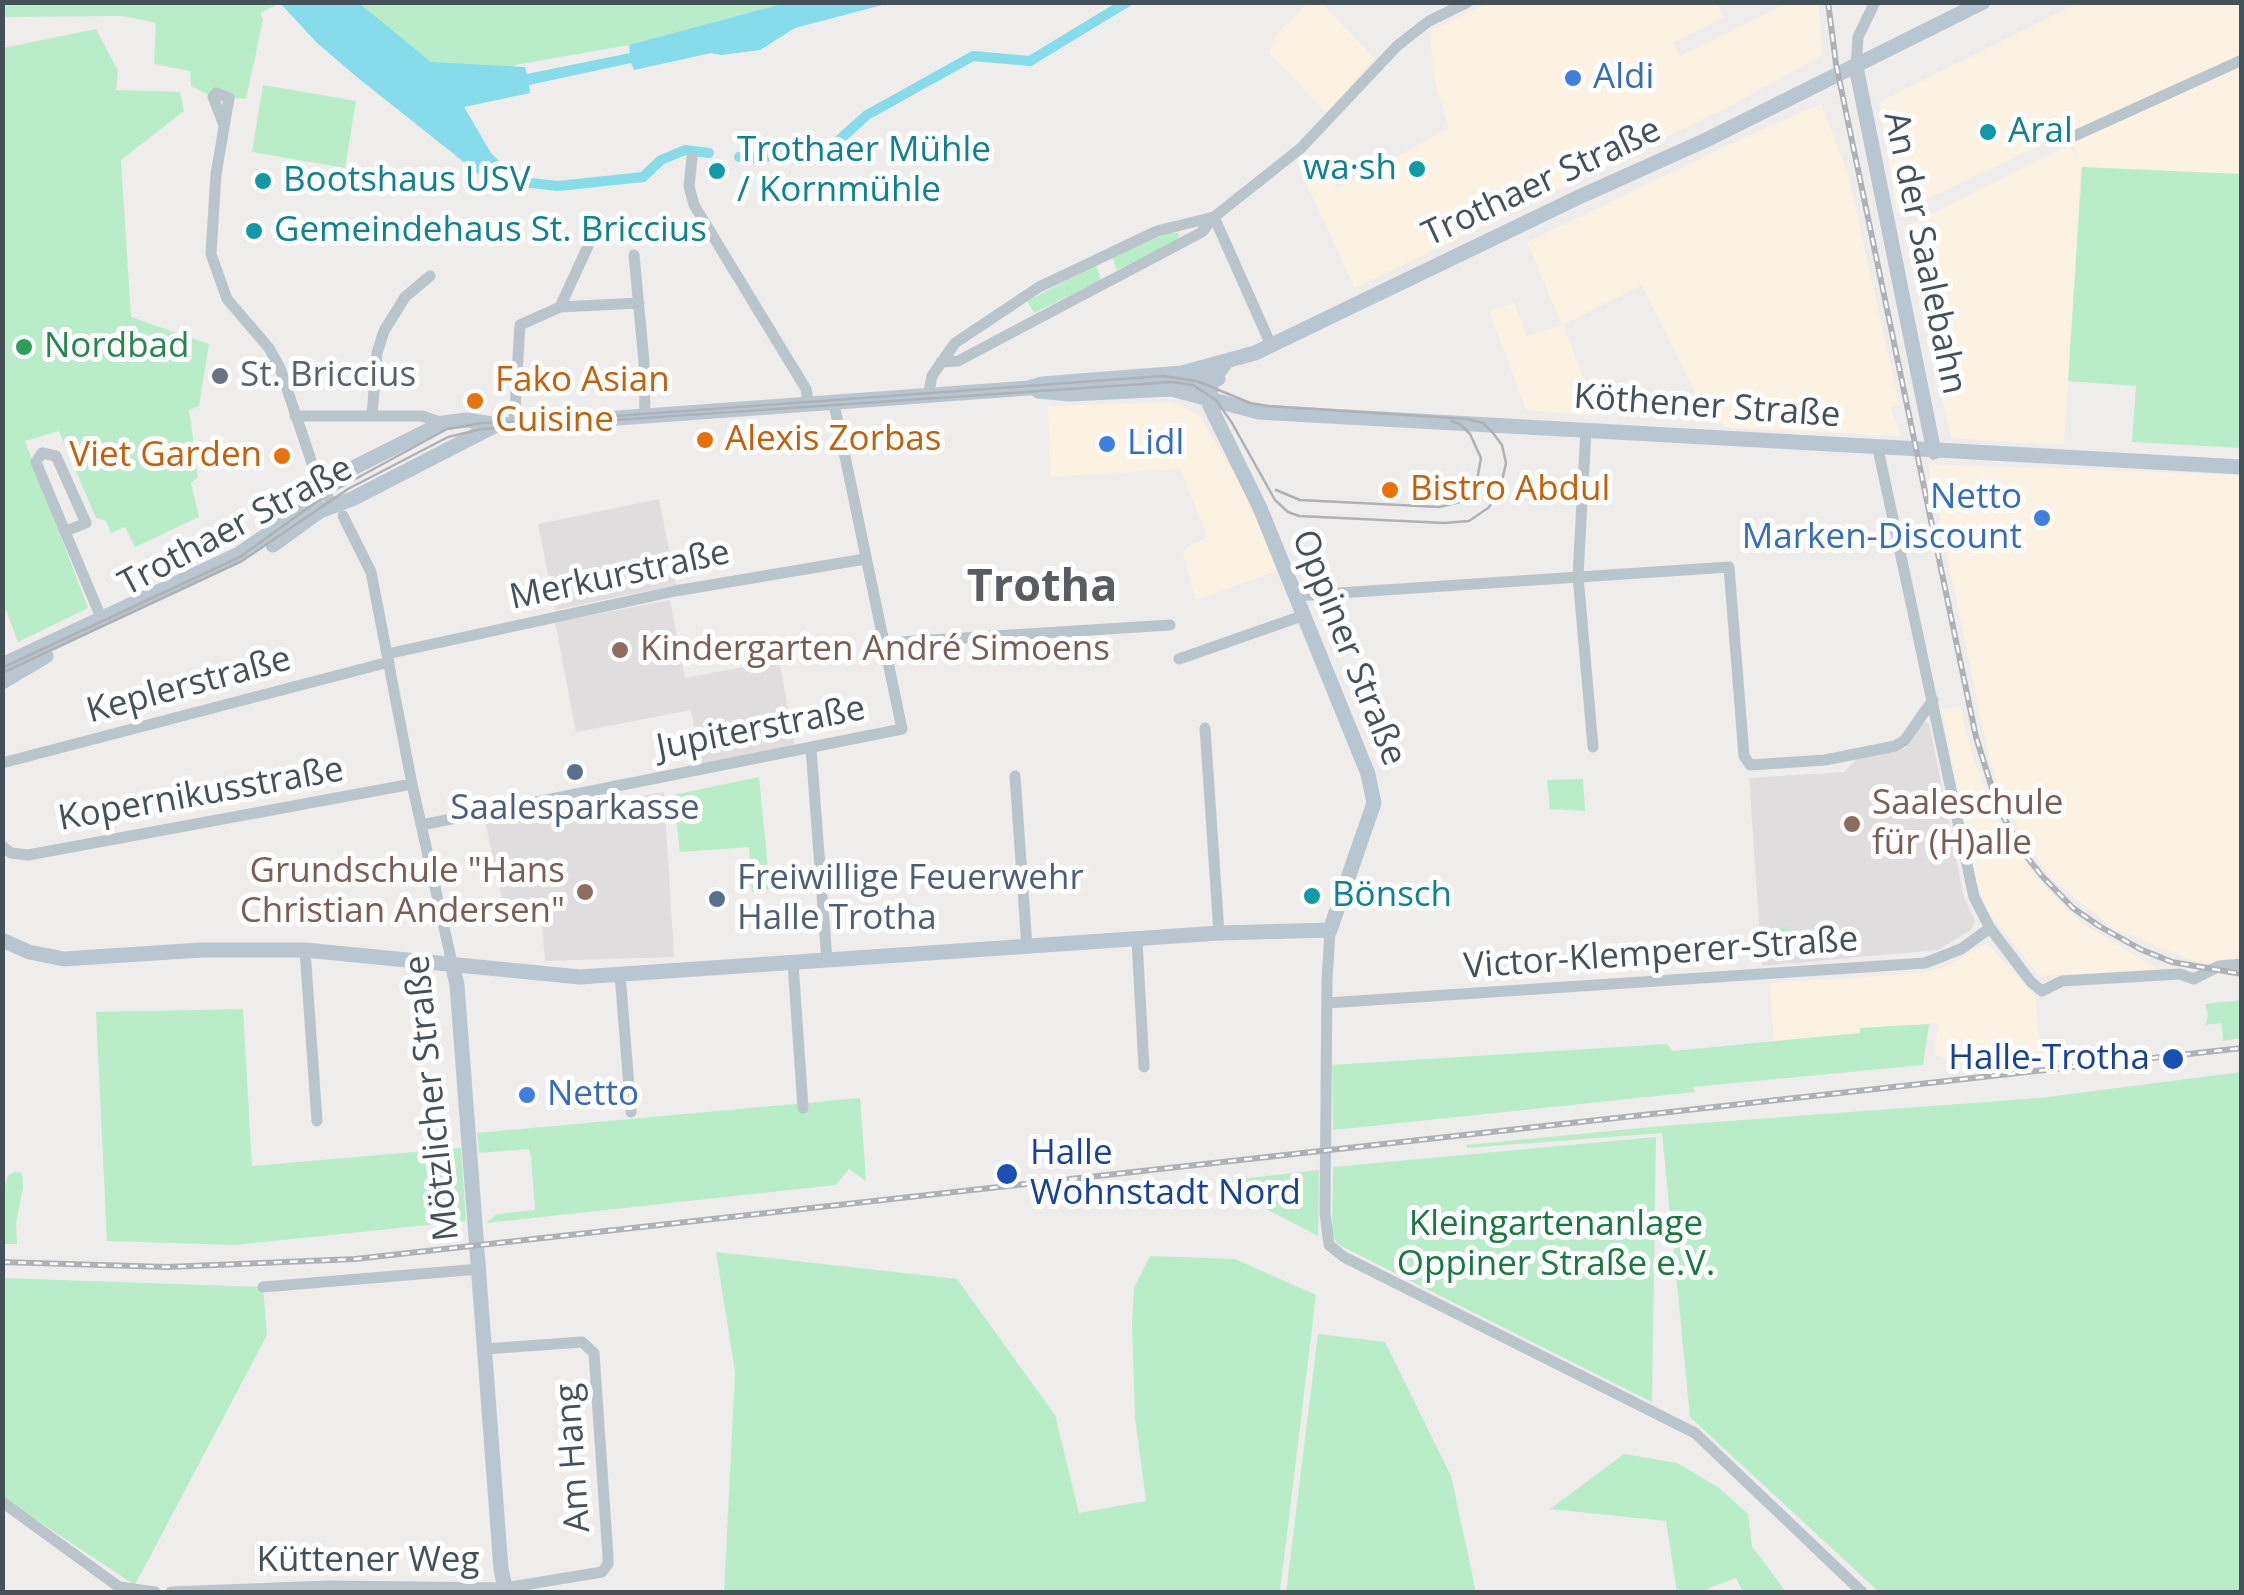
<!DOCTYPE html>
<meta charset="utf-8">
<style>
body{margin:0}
#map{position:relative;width:2244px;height:1595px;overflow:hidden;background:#efecec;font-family:"Open Sans",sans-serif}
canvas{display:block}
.frame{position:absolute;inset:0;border:5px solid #455159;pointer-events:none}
</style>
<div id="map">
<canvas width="2244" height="1595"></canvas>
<div class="frame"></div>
</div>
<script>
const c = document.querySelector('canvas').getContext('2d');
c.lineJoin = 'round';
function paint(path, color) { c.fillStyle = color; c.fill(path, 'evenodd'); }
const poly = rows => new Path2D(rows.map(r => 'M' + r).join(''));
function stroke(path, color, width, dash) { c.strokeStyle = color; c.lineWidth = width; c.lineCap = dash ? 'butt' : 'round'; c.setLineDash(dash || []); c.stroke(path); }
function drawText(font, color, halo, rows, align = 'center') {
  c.font = font + ' "Open Sans",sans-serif'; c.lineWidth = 10; c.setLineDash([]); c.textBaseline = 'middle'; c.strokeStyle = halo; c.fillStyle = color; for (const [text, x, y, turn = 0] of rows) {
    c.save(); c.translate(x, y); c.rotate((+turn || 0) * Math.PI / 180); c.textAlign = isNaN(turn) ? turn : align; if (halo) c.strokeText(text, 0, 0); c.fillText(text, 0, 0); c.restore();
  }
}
const commercial = poly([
 [1321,2,1374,58,1327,113,1269,53,1275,37,1307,3],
 [1488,3,1717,3,1724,18,1673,42,1680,56,1788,3,1818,3,1823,55,1730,106,1355,288,1304,179,1325,165,1337,189,1449,128,1434,79,1430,31],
 [2078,3,2241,3,2241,174,2081,168,2064,445,1951,438,1904,228,2069,145,2080,162,2067,133,1897,213,1879,102],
 [1821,104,1848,173,1899,404,1891,408,1901,436,1731,428,1716,421,1705,412,1642,285,1563,325,1598,416,1526,410,1489,311,1514,302,1527,337,1562,325,1527,242,1743,138],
 [1172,402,1199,415,1256,510,1276,571,1196,600,1183,553,1186,548,1208,537,1180,469,1050,477,1048,406],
 [1928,464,2241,475,2241,967,2191,960,2113,928,2056,883,2026,844,1999,791,1989,757],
 [1960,706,1974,761,1995,815,2037,879,2081,923,2158,969,2039,976,1988,911,1976,882,1942,709],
 [1987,943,2035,997,2041,1051,1956,1061,1934,1055,1938,1023,1861,1028,1860,1033,1774,1041,1769,983,1922,973,1947,966]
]);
const education = poly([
 [659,499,676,585,555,610,538,524],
 [670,600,685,678,779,660,795,746,701,764,691,710,576,732,555,622],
 [1923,722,1929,723,1964,898,1975,921,1971,930,1938,950,1762,966,1749,778,1844,772,1858,758,1906,748],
 [664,792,674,957,545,961,542,923,506,917,485,821]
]);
const green = poly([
 [2,3,280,3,260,13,263,20,246,99,213,97,191,86,190,71,154,64,156,23,122,16,3,17],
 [354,3,795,3,629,45,515,65,515,74,431,62],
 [96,29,118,71,116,90,180,92,184,111,121,160,131,317,209,344,199,406,189,410,198,477,191,483,199,517,135,547,125,527,111,533,106,521,96,518,59,431,25,441,88,608,18,642,6,610,3,611,3,48],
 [263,85,356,101,345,168,252,152],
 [2082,167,2241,174,2241,448,2132,442,2136,386,2068,381],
 [1167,233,1179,233,1179,237,1176,242,1117,270,1112,257],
 [1096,265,1101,280,1034,313,1027,301],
 [759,777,770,889,752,892,749,847,680,852,673,795],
 [1583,779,1585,811,1550,809,1547,780],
 [1789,927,1791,958,1770,959,1768,928],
 [2241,1000,2241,1038,2223,1041,2221,1023,2205,1025,2208,1014,2205,1004],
 [243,1009,252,1166,461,1148,466,1221,235,1245,107,1241,96,1012],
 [1929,1024,1923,1065,1693,1087,1695,1092,1333,1130,1332,1065,1667,1044,1672,1051,1860,1033,1860,1028],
 [2241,1072,2241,1592,1879,1592,1690,1417,1662,1133,1467,1148,1466,1145,1662,1126,2040,1098],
 [860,1098,866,1181,849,1169,836,1185,486,1223,497,1214,535,1210,531,1157,529,1149,479,1153,477,1133],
 [1656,1137,1652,1402,1337,1244,1332,1232,1333,1167],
 [1319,1170,1318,1236,1214,1182],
 [15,1172,22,1173,23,1188,16,1223,17,1244,3,1244,3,1192,8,1175],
 [716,1252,957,1279,1055,1415,1079,1513,1146,1501,1135,1418,1132,1324,1134,1288,1150,1256,1235,1259,1316,1295,1280,1592,724,1592,735,1372],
 [2,1278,263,1287,267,1335,135,1585,3,1498],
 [1318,1334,1385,1342,1451,1476,1476,1592,1286,1592],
 [1624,1454,1677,1463,1718,1487,1748,1514,1752,1546,1786,1592,1743,1592,1736,1578,1699,1592,1677,1592,1666,1521,1550,1509]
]);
const water = poly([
 [280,3,359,3,431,62,525,67,527,74,630,53,629,45,786,3,890,3,795,28,760,50,721,55,711,53,634,70,631,63,529,85,530,93,464,107,491,153,520,182,479,174,358,78,317,43]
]);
const canal = poly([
 [739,157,753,158,828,150,867,115,973,56,1030,61,1127,2],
 [511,176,522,182,558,186,643,177,661,160,685,150,709,153]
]);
const street = poly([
 [1856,67,1858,37,1875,2],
 [224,125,213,97,216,93,229,98,216,174,211,254,227,299,269,348,280,368,319,484,334,506],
 [2072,137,2242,60],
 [692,158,689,186,694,205,806,389,809,405],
 [1214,217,1271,345],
 [634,255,644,362,645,417],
 [560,307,588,246],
 [941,362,958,361,1202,232,1214,217,1301,148,1397,46,1429,21,1468,2],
 [928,397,932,376,955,343,1039,287,1157,231,1214,217],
 [372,415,377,353,384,331,405,297,430,276],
 [295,416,422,416,443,423],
 [514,424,520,325,560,307,639,303],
 [1586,429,1578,576,1593,747],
 [1878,449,1974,897,1990,928,2031,982,2042,991,2062,981,2180,974,2194,979,2219,966,2242,964],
 [343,516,371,572,412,784,452,963],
 [66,531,86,523,56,456,42,453,36,462,102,620],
 [1294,596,1729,567,1744,756,1750,765,1825,760,1895,746,1904,741,1933,700],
 [884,643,1170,625],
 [387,654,675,591,865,559],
 [1179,659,1302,616],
 [1205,728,1219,933],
 [811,748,827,961],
 [2,763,389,662],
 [1015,776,1027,948],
 [421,825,902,729,834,404],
 [2,846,11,853,28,855,412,784],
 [1330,930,1327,981,1325,1213,1329,1245,1344,1257,1695,1433,1862,1592],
 [1137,941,1144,1067],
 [305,950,317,1121],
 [793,963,803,1108],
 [620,974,631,1112],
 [1327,1003,1925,963,1961,949,1990,928],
 [263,1287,480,1269],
 [2,1502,119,1587,155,1592],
 [171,1592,328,1586,505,1588,602,1572,608,1564,608,1557,594,1353,582,1342,485,1349]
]);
const secondary = poly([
 [1856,67,1934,452],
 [1171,389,1259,412,1293,414,2242,467],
 [1038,391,1070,394,1171,389,1218,379],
 [273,545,320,511,352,499,494,426],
 [2,665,239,554,300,512,341,474,443,423,467,420,498,425,591,420,1029,388,1042,384,1182,373,1255,353,1579,197,1704,141,1983,2],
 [2,682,46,656],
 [2,940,29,952,64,959,201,950,305,950,580,977,1219,933,1330,930,1374,803,1368,774,1260,508,1210,406,1211,382,1226,362],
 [452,963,457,985,501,1569,506,1592]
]);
const tram = poly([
 [1276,490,1300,500,1439,507,1460,502,1476,486,1481,458,1470,434,1460,424,1451,421],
 [2,668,240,557,326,495,447,429,482,423,589,418,1163,376,1197,381,1250,403,1268,406,1467,419,1483,423,1493,433,1502,445,1506,463,1499,494,1488,508,1469,521,1444,523,1299,516,1288,512,1275,500,1232,423,1216,400,1193,385,1172,382,482,429,448,437,348,489,242,561,2,673]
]);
const rail = poly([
 [1828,2,1836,64,1976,737,1998,807,2023,852,2042,876,2073,908,2099,926,2140,949,2172,962,2242,974],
 [2,1262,167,1267,355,1259,2242,1048]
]);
const markers = [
 [1573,78,10,"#3f7fe0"],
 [1988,132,10,"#0f9aa8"],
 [1417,169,10,"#0f9aa8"],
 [717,171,10,"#0f9aa8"],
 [263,181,10,"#0f9aa8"],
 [254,231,10,"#0f9aa8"],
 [24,347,10,"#2e9e5b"],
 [220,376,10,"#6b7280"],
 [475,401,10,"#e8710a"],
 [705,440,10,"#e8710a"],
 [1107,444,10,"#3f7fe0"],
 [282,456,10,"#e8710a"],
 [1390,490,10,"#e8710a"],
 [2042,518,10,"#3f7fe0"],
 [620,650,10,"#8d6e63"],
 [575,772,10,"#5c6f8a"],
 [1852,824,10,"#8d6e63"],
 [585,892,10,"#8d6e63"],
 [1312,896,10,"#0f9aa8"],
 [717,899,10,"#5c6f8a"],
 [2173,1059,12,"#1a4fb4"],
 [527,1095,10,"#3f7fe0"],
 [1007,1174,12,"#1a4fb4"]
];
const shopNames = [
 ["Aldi",1593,78],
 ["Lidl",1127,444],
 ["Netto",2022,498,"right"],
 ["Marken-Discount",2022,538,"right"],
 ["Netto",547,1095]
];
const cultureNames = [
 ["Aral",2008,132],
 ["Trothaer Mühle",737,151],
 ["/ Kornmühle",737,191],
 ["wa·sh",1397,169,"right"],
 ["Bootshaus USV",283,181],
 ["Gemeindehaus St. Briccius",274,231],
 ["Bönsch",1332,896]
];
const streetNames = [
 ["Trothaer Straße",1542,183,-25],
 ["An der Saalebahn",1924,253,78],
 ["Köthener Straße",1707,407,4],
 ["Trothaer Straße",236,527,-28],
 ["Merkurstraße",620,576,-12],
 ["Oppiner Straße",1348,648,68],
 ["Keplerstraße",189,686,-15],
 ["Jupiterstraße",761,729,-11],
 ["Kopernikusstraße",201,795,-10],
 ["Victor-Klemperer-Straße",1661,954,-4],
 ["Mötzlicher Straße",433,1098,-96],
 ["Am Hang",574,1458,-94],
 ["Küttener Weg",368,1561]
];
const leisureNames = [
 ["Nordbad",44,347]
];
const worshipNames = [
 ["St. Briccius",240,376]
];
const foodNames = [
 ["Fako Asian",495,381],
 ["Cuisine",495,421],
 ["Alexis Zorbas",725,440],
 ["Viet Garden",262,456,"right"],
 ["Bistro Abdul",1410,490]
];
const educationNames = [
 ["Kindergarten André Simoens",640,650],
 ["Saaleschule",1872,804],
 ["für (H)alle",1872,844],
 ["Grundschule \"Hans",565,872,"right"],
 ["Christian Andersen\"",565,912,"right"]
];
const serviceNames = [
 ["Saalesparkasse",575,809],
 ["Freiwillige Feuerwehr",737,879,"left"],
 ["Halle Trotha",737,919,"left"]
];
const transitNames = [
 ["Halle-Trotha",2150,1059],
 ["Halle",1030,1154,"left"],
 ["Wohnstadt Nord",1030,1194,"left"]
];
const parkNames = [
 ["Kleingartenanlage",1556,1225],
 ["Oppiner Straße e.V.",1556,1265]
];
const districtNames = [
 ["Trotha",1042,588]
];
paint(commercial, '#fbf2e3');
paint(education, '#e0ddde');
paint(green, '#b9edc9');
paint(water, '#86dcea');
stroke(canal, '#86dcea', 10);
stroke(street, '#bac5cb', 11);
stroke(secondary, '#b9c6d0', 15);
stroke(tram, '#aeb2b6', 2.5);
stroke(rail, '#aeb2b6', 6);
stroke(rail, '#fff', 2.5, [8]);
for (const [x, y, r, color] of markers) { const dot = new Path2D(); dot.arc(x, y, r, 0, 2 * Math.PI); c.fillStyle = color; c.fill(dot); stroke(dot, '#fff', 4); }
drawText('35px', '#366cbe', '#fff', shopNames, 'left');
drawText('35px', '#0d838f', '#fff', cultureNames, 'left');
drawText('35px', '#455159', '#fff', streetNames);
drawText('35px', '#27864d', '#fff', leisureNames, 'left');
drawText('35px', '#5b616d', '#fff', worshipNames, 'left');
drawText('35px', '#c56008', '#fff', foodNames, 'left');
drawText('35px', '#785e54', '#fff', educationNames, 'left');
drawText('35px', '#4e5e75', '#fff', serviceNames);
drawText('35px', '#164399', '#fff', transitNames, 'right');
drawText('35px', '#177841', '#fff', parkNames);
drawText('bold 45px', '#595d61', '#fff', districtNames);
</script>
